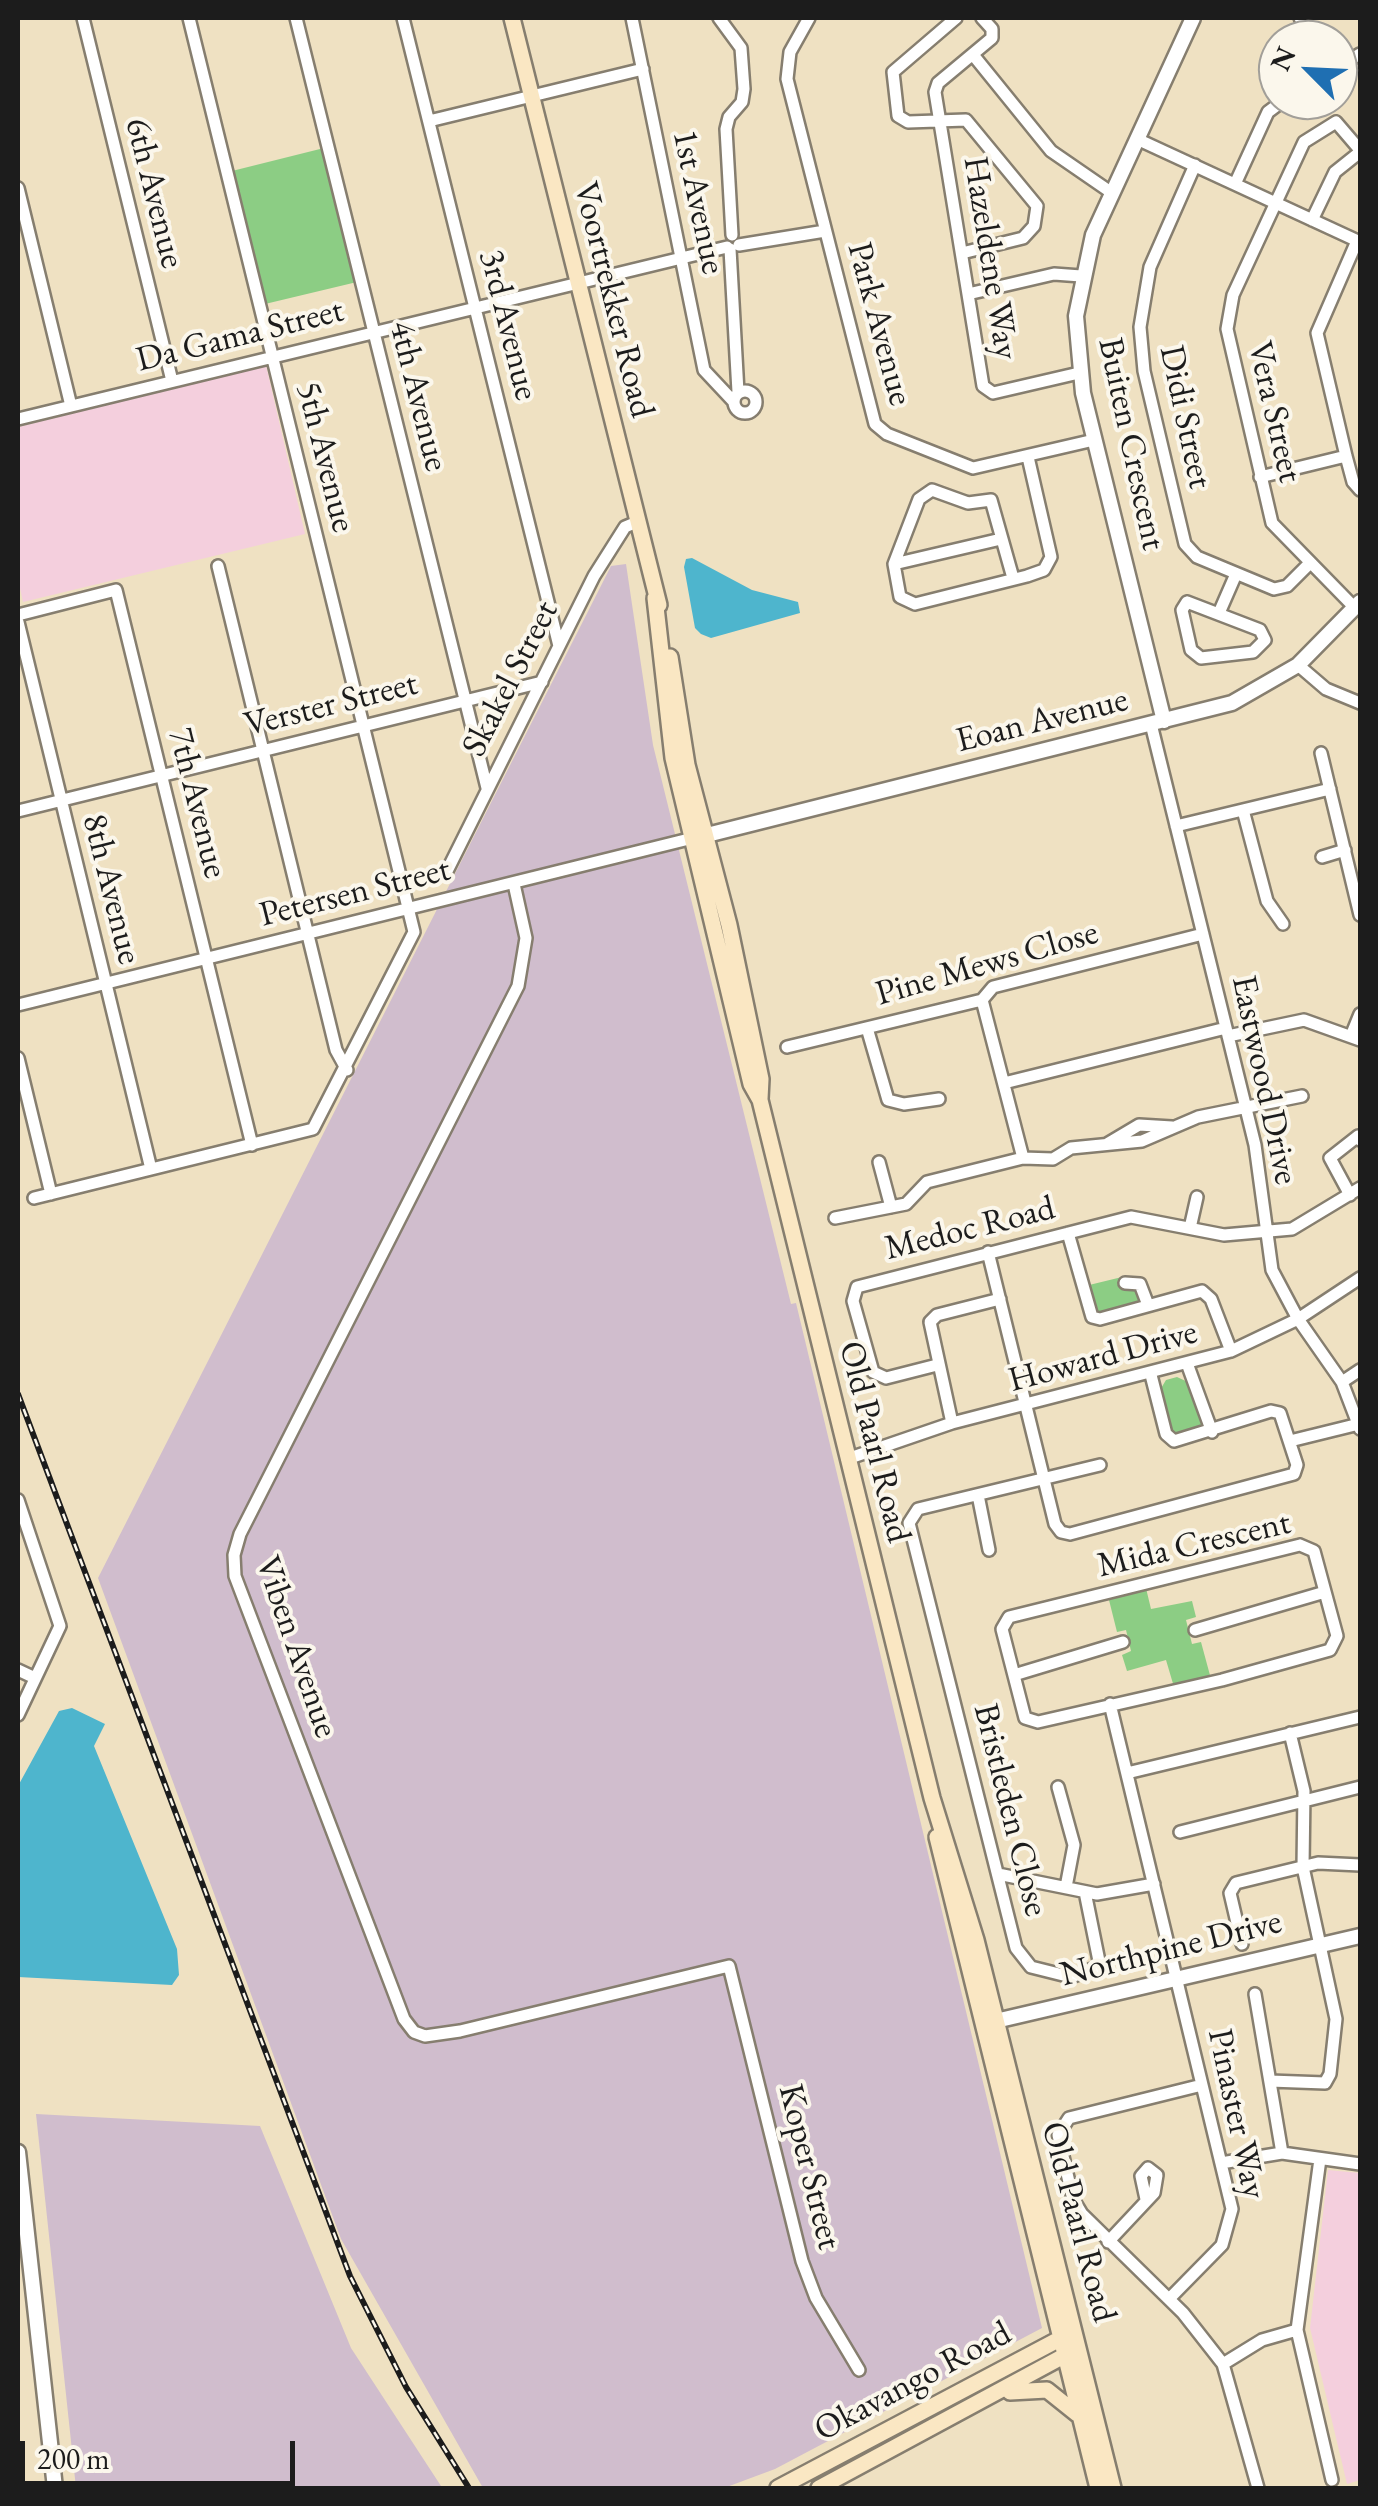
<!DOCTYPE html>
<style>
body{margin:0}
#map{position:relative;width:1378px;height:2506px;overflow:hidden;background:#efe1c2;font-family:"EB Garamond",serif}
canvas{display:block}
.frame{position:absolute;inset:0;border:20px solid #1c1c1c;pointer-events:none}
.north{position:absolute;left:1258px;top:20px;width:100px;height:100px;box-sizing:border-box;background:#fbf7ec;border:2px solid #a29f99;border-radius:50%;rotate:294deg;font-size:28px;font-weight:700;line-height:40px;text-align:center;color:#1c1c1c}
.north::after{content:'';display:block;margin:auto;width:35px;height:45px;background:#1f6fb2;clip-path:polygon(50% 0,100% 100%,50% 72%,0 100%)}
.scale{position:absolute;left:20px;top:2441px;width:275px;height:45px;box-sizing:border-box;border:5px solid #1c1c1c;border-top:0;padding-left:12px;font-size:30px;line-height:35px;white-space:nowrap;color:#1c1c1c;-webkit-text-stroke:8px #fbf7ec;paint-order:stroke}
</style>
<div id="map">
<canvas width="1378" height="2506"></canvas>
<div class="frame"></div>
<div class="north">N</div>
<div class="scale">200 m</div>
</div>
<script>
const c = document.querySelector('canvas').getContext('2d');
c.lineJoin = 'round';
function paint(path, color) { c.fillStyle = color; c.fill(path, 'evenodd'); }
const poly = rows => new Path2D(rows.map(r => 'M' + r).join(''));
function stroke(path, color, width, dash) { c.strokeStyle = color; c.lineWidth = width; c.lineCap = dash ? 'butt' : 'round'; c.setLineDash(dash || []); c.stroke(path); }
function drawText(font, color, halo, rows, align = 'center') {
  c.font = font + ' "EB Garamond",serif'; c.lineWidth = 8; c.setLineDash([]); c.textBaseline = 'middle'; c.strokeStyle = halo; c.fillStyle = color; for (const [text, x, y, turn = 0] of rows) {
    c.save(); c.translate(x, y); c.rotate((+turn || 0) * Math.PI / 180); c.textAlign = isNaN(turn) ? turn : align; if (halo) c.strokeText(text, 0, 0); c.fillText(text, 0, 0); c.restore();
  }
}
const built = poly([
 [266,365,305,534,23,602,18,579,18,427],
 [1328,2170,1360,2173,1360,2480,1347,2484,1310,2328]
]);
const industrial = poly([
 [626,564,653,745,791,1304,796,1303,1042,2328,775,2469,724,2488,483,2488,341,2239,98,1578,611,566],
 [36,2114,260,2126,351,2348,441,2486,76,2488]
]);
const green = poly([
 [324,148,357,282,265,304,232,171],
 [1122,1277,1124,1285,1134,1284,1141,1300,1138,1305,1096,1315,1085,1286],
 [1177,1377,1190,1383,1204,1425,1179,1437,1170,1434,1160,1390,1166,1380],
 [1145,1584,1151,1609,1192,1601,1196,1617,1186,1620,1192,1644,1201,1642,1211,1679,1174,1687,1166,1660,1127,1671,1122,1655,1131,1651,1126,1630,1117,1632,1108,1596]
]);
const water = poly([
 [692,558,752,590,798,602,800,613,711,638,701,634,695,628,684,567,686,559],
 [72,1708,105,1724,94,1746,177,1949,179,1975,172,1985,18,1977,18,1786,59,1711]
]);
const minor = poly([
 [83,18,172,381],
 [296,18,487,788],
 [403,18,559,646],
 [632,18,704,370,734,402],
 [719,18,741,48,744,89,742,102,729,117,726,129,732,235],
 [809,18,790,52,787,79,875,424,887,434,973,468,1094,440],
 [956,18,893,72,898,116,908,122,966,120,1037,206,1034,226,1023,238,962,253],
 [982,18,992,29,992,38,938,83,935,92,983,386,993,393,1079,373],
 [1300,18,1313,40],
 [974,56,1051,151,1112,193],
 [1338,67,1360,54],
 [429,121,643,69],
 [1137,139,1360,242],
 [1195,165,1150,267,1140,327,1144,371,1185,544,1197,557,1274,589,1287,586,1309,564],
 [1235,184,1268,112,1284,100],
 [18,188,71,406],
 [1312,220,1335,172,1360,152],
 [1357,241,1317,333,1346,456,1353,482,1360,490],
 [739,245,825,231],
 [730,249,738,392],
 [968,294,1054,274,1081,276],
 '734 402a11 11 0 1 1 22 0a11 11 0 1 1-22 0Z',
 [18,419,727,247],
 [1260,477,1346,456],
 [894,564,1001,539],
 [218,566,336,1050,347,1070],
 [1013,578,991,500,968,503,932,490,919,499,894,564,900,597,915,604,1027,576,1044,570,1051,557,1028,457],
 [1187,602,1260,630,1265,640,1253,652,1201,658,1191,650,1182,610,1187,602],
 [1355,608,1272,523,1227,329,1233,295,1304,142,1336,122,1360,150],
 [1219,613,1236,574],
 [18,615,116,590,252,1145],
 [18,622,151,1169],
 [1298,665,1326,689,1360,703],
 [1151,724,1255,1145,1272,1270,1298,1319,1342,1382,1360,1429],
 [1321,753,1360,915],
 [1243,810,1267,901,1283,924],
 [18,811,542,682],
 [1176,826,1330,789],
 [1322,857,1345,850],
 [447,871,594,576,625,527,637,522],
 [514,884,526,938,518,986,240,1534,234,1555,235,1576,404,2019,414,2032,425,2036,460,2031,729,1966,802,2261,816,2298,859,2370],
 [982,1000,1023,1158],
 [18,1005,693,838],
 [867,1028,888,1100,904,1104,939,1099],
 [1228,1036,1304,1020,1360,1040],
 [1351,1036,1360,1014],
 [787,1047,982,1000,993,987,1203,934],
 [18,1058,51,1194],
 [1004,1083,1226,1028],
 [1107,1144,1139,1125,1172,1127],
 [879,1162,891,1207],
 [1350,1195,1330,1158,1358,1136,1360,1140],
 [34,1198,313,1129,414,932,189,18],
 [835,1218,906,1204,927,1182,1023,1158,1053,1159,1071,1148,1142,1141,1198,1117,1302,1096],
 [1190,1228,1197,1197],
 [1068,1233,1092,1317,1100,1319,1202,1291,1211,1299,1231,1351],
 [988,1252,1055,1524,1061,1532,1070,1534,1294,1474,1297,1465,1280,1413,1271,1411,1174,1441,1166,1434,1151,1375],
 [1125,1283,1140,1284,1148,1305],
 [937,1365,886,1378,873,1372,853,1301,857,1287,1131,1217,1224,1235,1292,1229,1360,1188],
 [1188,1366,1212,1432],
 [1342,1382,1360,1370],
 [952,1423,930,1322,937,1315,1000,1299],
 [1290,1441,1359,1424],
 [847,1459,952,1423,1231,1351,1298,1319,1360,1278],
 [978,1495,989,1550],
 [18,1500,60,1626,18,1715],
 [1300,1545,1314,1551,1337,1636,1330,1650,1222,1680,1038,1722,1025,1718,1002,1629,1009,1617,1300,1545],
 [1195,1630,1325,1592],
 [18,1670,35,1678],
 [1014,1675,1123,1642],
 [1110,1704,1232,2209,1222,2245,1169,2299],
 [1127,1773,1360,1717],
 [1058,1787,1074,1845,1066,1887],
 [1180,1832,1360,1787],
 [998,1874,1097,1894,1154,1884],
 [1085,1892,1100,1966,1071,1977,1031,1967,1016,1948,909,1523,918,1509,1100,1465],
 [1242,1944,1230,1893,1236,1883,1318,1863,1360,1865],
 [1255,1994,1282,2153],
 [1270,2081,1325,2083,1330,2074,1336,2019,1303,1867,1304,1791,1290,1733],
 [1202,2085,1069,2118,1058,2135,1073,2199,1082,2214,1183,2313,1223,2364,1258,2488],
 [1320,2159,1297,2330,1332,2480],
 [1221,2163,1282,2153,1360,2164],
 [1108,2242,1154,2193,1157,2175,1148,2168,1141,2176,1146,2199],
 [1223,2364,1262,2340,1297,2330]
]);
const tertiary = poly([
 [1164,721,1083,393,1076,316,1093,235,1193,18],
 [695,838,1232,703,1298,665,1360,602],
 [987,2023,1360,1936],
 [18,2152,55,2488]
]);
const secondary = poly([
 [512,18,659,605],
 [655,598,673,758,751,1084,760,1100,932,1798,976,1940,1113,2488],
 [670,657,687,765,729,925,761,1079,760,1099],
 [937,1837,1098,2488],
 [1010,2392,1047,2390,1077,2414],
 [778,2488,1069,2334],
 [819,2488,1073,2351]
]);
const rail = poly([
 [18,1394,350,2276,406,2387,469,2488]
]);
const streetNames = [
 ["6th Avenue",154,193,76],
 ["1st Avenue",698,202,78],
 ["Hazeldene Way",990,258,81],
 ["Voortrekker Road",613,300,76],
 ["Park Avenue",879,324,75],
 ["3rd Avenue",508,325,76],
 ["Da Gama Street",240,336,-14],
 ["4th Avenue",418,396,76],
 ["Vera Street",1274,412,77],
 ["Didi Street",1185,417,78],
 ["Buiten Crescent",1131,444,78],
 ["5th Avenue",325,457,76],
 ["Skakel Street",511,679,-63],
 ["Verster Street",331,705,-14],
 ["Eoan Avenue",1042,721,-14],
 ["7th Avenue",197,803,76],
 ["8th Avenue",111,889,76],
 ["Petersen Street",355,893,-14],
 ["Pine Mews Close",987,964,-16],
 ["Eastwood Drive",1264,1080,78],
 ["Medoc Road",970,1229,-14],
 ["Howard Drive",1103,1357,-15],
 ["Old Paarl Road",874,1442,76],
 ["Mida Crescent",1194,1545,-13],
 ["Viben Avenue",296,1647,71],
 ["Bristleden Close",1010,1810,76],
 ["Northpine Drive",1171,1949,-14],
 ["Pinaster Way",1236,2114,78],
 ["Koper Street",809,2167,76],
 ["Old Paarl Road",1078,2222,75],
 ["Okavango Road",913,2382,-28]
];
paint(built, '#f4cfdd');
paint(industrial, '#d0bdcd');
paint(green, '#8ccd84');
paint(water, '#4eb5cd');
stroke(minor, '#867e6f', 16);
stroke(tertiary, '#867e6f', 19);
stroke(secondary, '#867e6f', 20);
stroke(minor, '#fff', 11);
stroke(tertiary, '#fff', 14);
stroke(secondary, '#fae7c3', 15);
stroke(rail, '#1c1c1c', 6);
stroke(rail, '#fbf7ec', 2.5, [8]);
drawText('35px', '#1c1c1c', '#fbf7ec', streetNames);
</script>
